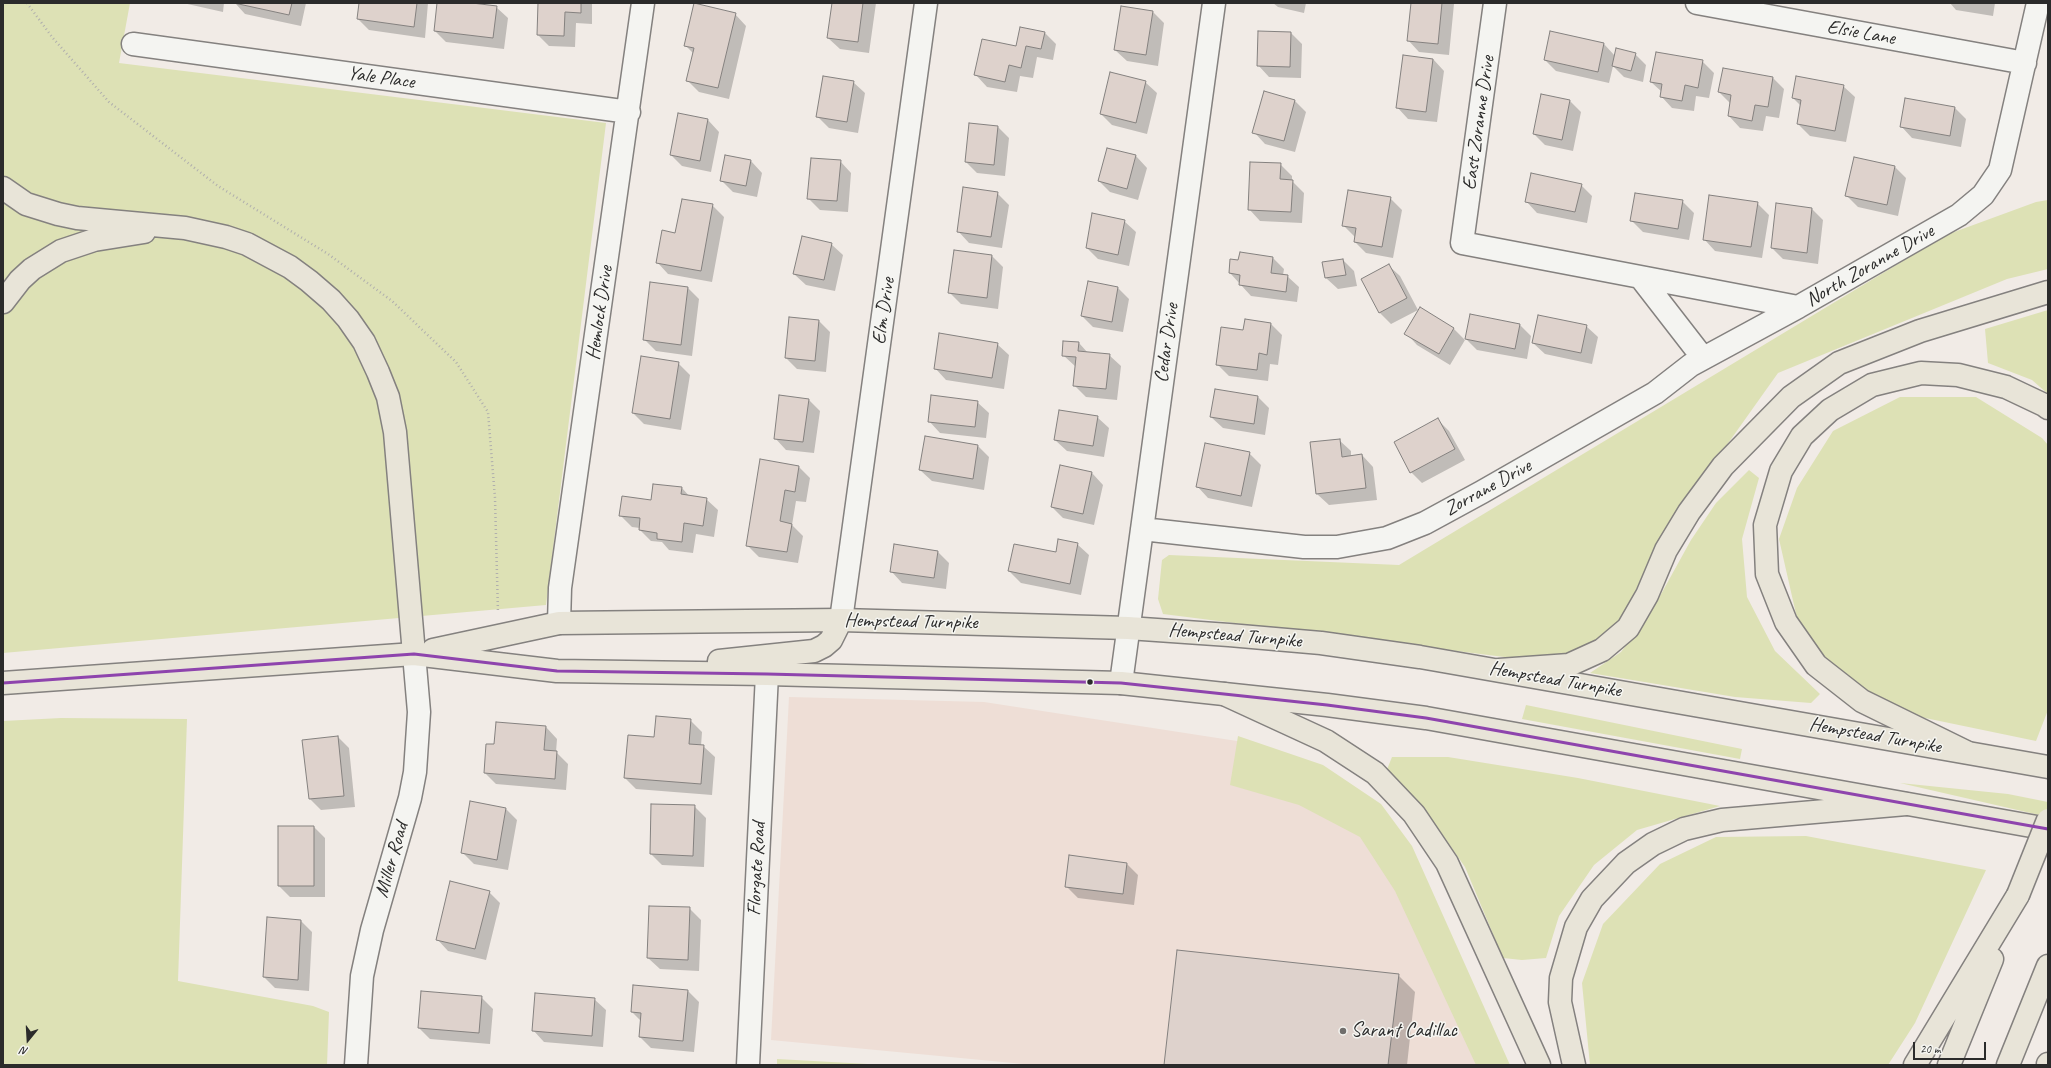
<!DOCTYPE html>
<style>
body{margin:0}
#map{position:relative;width:2051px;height:1068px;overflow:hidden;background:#f1ebe6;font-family:Caveat,sans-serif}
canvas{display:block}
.frame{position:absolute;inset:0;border:4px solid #2b2b2b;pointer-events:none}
.north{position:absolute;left:8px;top:1020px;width:40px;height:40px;-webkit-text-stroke:3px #f6f6f2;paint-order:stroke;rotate:198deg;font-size:11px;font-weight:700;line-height:16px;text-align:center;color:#2b2b2b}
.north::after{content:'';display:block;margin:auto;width:14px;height:18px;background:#2b2b2b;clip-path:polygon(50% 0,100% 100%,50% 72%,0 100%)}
.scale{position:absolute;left:1913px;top:1042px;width:73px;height:18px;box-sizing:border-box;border:2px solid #2b2b2b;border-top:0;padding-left:5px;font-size:12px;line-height:14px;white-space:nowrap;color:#2b2b2b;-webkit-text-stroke:3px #f6f6f2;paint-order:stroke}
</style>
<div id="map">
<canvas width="2051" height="1068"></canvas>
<div class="frame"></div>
<div class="north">N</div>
<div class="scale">20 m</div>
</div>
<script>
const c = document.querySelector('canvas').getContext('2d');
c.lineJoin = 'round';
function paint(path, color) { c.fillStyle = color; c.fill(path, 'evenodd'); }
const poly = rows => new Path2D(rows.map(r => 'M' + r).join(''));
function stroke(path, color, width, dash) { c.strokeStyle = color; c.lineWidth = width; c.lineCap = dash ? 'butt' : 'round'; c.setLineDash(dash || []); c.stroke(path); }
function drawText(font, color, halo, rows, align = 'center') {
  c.font = font + ' Caveat,sans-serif'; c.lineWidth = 3; c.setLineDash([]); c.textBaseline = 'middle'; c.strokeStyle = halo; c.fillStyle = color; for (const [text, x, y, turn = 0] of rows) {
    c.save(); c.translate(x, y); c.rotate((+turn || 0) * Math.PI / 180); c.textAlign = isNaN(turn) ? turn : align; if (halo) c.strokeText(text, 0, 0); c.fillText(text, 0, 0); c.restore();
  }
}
const built = poly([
 [789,697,984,702,1237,741,1300,758,1380,842,1498,1065,1034,1065,771,1040]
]);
const green = poly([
 [3,3,130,3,119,63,606,123,546,605,3,653],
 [2048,200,2048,269,2007,279,1778,373,1687,501,1643,575,1618,627,1581,651,1536,661,1163,614,1158,599,1162,560,1169,555,1399,565,1946,235,2036,202],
 [2048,310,2048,394,2032,380,1988,363,1985,329],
 [1900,397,1976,397,2042,438,2048,445,2048,710,2036,741,1901,713,1836,674,1799,627,1779,539,1797,488,1833,431],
 [1749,470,1759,478,1742,539,1747,597,1775,651,1820,694,1811,703,1735,697,1590,673,1621,652,1650,614,1691,540,1716,503],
 [1526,705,1742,749,1740,759,1522,719],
 [61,718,187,719,178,981,313,1006,329,1012,327,1065,3,1065,3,721],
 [1238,736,1323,765,1381,804,1412,846,1510,1065,1476,1065,1395,891,1360,837,1299,805,1230,785],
 [1392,757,1448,757,1578,778,1720,806,1637,830,1594,865,1559,916,1546,958,1522,960,1503,958,1465,867,1423,807,1386,772],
 [1900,783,2008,794,2048,802,2048,817],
 [1806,836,1986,870,1915,1023,1888,1065,1590,1065,1582,983,1603,924,1660,864,1716,837],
 [777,1059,886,1065,777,1065]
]);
const shadow = poly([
 [183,3,224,3,223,12],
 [235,3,306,3,301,26,245,14],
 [360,3,428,3,425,38,369,30,358,19],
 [438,3,463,3,496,7,508,18,504,49,446,42,435,31],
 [539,3,592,3,592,24,576,23,575,47,549,46,538,35],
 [833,3,876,3,869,53,840,49,828,38],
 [1273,3,1306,3,1304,13,1278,7],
 [1412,3,1454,4,1449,55,1419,52,1408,40],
 [1950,3,1995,3,1993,16,1956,10],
 [1153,12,1164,23,1158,66,1127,61,1115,50],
 [735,14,746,26,729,99,699,92,687,80,694,54,685,45],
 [1045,33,1056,44,1053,60,1037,57,1033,78,1020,76,1017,92,987,87,976,75,1017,48],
 [1291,33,1302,44,1301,78,1269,77,1258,65],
 [1551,33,1604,44,1615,56,1635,54,1646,65,1643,82,1624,77,1613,66,1609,83,1556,71,1545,60],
 [1433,59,1444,71,1437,122,1408,119,1397,107],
 [1702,61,1714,73,1709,98,1696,96,1694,111,1672,108,1661,96,1662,92,1651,82],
 [1773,78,1784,89,1779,118,1766,116,1763,131,1740,128,1729,116,1731,104,1719,92],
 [853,82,865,93,858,133,829,128,817,116],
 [1145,82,1157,93,1147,134,1112,125,1101,114],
 [1843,86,1855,97,1846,142,1810,136,1798,124,1801,106,1793,98],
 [1264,93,1295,101,1306,112,1295,152,1265,144,1254,132],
 [1570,101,1581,112,1573,151,1545,145,1534,134],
 [1955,108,1966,119,1961,147,1912,138,1901,126],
 [679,115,708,120,719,132,711,172,682,166,671,155],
 [998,127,1009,138,1005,176,977,173,966,162],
 [726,156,751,161,762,173,757,197,733,192,721,180],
 [1136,156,1147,168,1138,200,1110,192,1099,181],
 [840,161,851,173,848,212,820,210,808,198],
 [1280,164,1292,176,1292,181,1304,193,1302,223,1260,221,1249,209],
 [1895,167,1906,178,1898,216,1858,207,1847,196],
 [1581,185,1592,196,1587,223,1537,213,1526,201],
 [997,193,1009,205,1002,248,969,243,958,231],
 [1390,198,1402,210,1393,258,1366,253,1355,242,1355,237,1343,225],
 [1682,201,1694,213,1689,240,1643,232,1632,221],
 [1757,203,1769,215,1762,258,1715,251,1704,239],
 [712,205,724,217,712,282,668,274,657,262],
 [1812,209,1823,220,1818,264,1783,259,1772,248],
 [1124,221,1136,232,1129,266,1098,259,1087,248],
 [831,244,843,255,835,291,806,285,794,274],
 [955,251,992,256,1003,267,998,309,961,304,949,292],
 [1273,258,1284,269,1283,275,1287,276,1299,287,1297,302,1251,296,1230,273],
 [1343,260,1354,271,1357,286,1338,289,1326,278],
 [1388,265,1400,276,1418,310,1391,324,1380,313,1362,279],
 [1088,282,1118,288,1129,299,1123,332,1093,327,1082,316],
 [651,284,688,288,699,299,692,356,656,351,644,339],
 [1420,309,1454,329,1465,340,1450,365,1417,345,1406,333],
 [819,321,830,332,826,372,797,369,786,358],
 [1271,324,1282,335,1278,365,1270,364,1268,381,1229,376,1217,364,1244,331],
 [1520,325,1531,336,1527,359,1477,350,1466,339],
 [1586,326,1598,337,1592,364,1545,354,1533,343],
 [1079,343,1088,353,1109,355,1121,366,1117,400,1086,397,1074,385,1076,367,1063,355],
 [997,344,1009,355,1004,389,946,380,935,368],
 [678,363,690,375,681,430,644,424,633,413],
 [1258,397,1269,408,1265,435,1223,428,1211,417],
 [809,400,820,411,814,453,786,450,775,438],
 [977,402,989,413,986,438,940,433,929,421],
 [1097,417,1109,428,1104,457,1067,451,1055,440],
 [1438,420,1449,431,1465,460,1422,483,1411,472],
 [926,437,978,446,989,457,984,490,932,481,920,470],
 [1339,440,1351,451,1351,457,1362,455,1373,467,1377,500,1329,505,1317,494,1311,443],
 [1249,453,1261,465,1252,507,1208,498,1197,486],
 [799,467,810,478,806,502,796,501,792,525,803,536,798,563,759,557,747,545],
 [1092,473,1103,485,1094,525,1063,518,1052,507],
 [654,485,682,488,690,497,706,499,718,510,714,537,696,534,693,553,669,550,662,542,651,541,640,530,640,528,632,527,620,515,652,501],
 [1077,544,1089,555,1081,595,1021,583,1009,571],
 [895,545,938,552,949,563,946,589,902,583,891,571],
 [690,720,702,732,701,746,703,746,715,757,712,795,636,789,625,778,655,738],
 [546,727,557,739,556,752,568,764,566,790,496,784,485,773,495,745],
 [338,737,349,748,355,807,321,810,310,799],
 [471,802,506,809,517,820,508,870,474,864,462,852],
 [694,806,706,818,704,867,662,865,651,854],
 [314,827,325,838,325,897,290,897,279,886],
 [1127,864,1138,875,1134,905,1078,898,1066,886],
 [489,892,500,903,486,960,448,951,437,939],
 [689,908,701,920,699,971,660,969,648,958],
 [268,918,301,921,312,932,309,991,275,988,264,977],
 [1398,975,1415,992,1407,1065,1165,1065],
 [688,991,699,1002,694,1052,651,1048,640,1037,641,1021,632,1012],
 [481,997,493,1009,490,1044,430,1039,419,1028],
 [594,999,606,1010,603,1047,544,1042,533,1030]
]);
const building = poly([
 [234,3,292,3,289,15,234,3],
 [359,3,417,3,414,27,357,19,359,3],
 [437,3,472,3,497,6,493,38,434,31,437,3],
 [538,3,581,3,581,13,565,12,564,36,537,35,538,3],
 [694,3,736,13,718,88,686,81,694,48,684,46,694,3],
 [832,3,863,3,858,42,827,38,832,3],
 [1411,3,1442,3,1438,44,1407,41,1411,3],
 [1121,6,1153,11,1146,55,1114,50,1121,6],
 [1020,27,1045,32,1041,49,1026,46,1021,68,1009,65,1005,82,974,75,982,39,1016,46,1020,27],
 [1258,31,1291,32,1290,67,1257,66,1258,31],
 [1550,31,1604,43,1598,72,1544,60,1550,31],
 [1616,48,1636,53,1631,71,1612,66,1616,48],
 [1656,52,1703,60,1698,88,1685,85,1682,101,1660,97,1662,84,1650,82,1656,52],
 [1403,55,1433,59,1426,112,1396,108,1403,55],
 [1723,68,1773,77,1768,107,1755,105,1752,121,1728,116,1731,95,1718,92,1723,68],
 [1110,72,1146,81,1136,123,1100,114,1110,72],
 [823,76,854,81,847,122,816,117,823,76],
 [1796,76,1844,85,1835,131,1797,124,1801,100,1792,98,1796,76],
 [1264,91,1295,100,1284,141,1252,133,1264,91],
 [1541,94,1570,100,1562,140,1533,134,1541,94],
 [1905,98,1955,107,1950,136,1900,127,1905,98],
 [678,113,708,119,700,161,670,155,678,113],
 [969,123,998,126,994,165,965,162,969,123],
 [1107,148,1136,155,1127,189,1098,181,1107,148],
 [725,155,751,160,746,186,720,181,725,155],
 [1854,157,1895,166,1887,205,1845,196,1854,157],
 [811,158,841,160,837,201,807,199,811,158],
 [1250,162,1281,163,1280,179,1293,180,1291,212,1248,210,1250,162],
 [1531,173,1582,184,1575,212,1525,202,1531,173],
 [963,187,998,192,991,237,957,232,963,187],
 [1348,190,1391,197,1382,247,1354,242,1356,228,1342,226,1348,190],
 [1635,193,1683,200,1678,229,1630,221,1635,193],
 [1709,195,1758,202,1751,247,1703,240,1709,195],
 [682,199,713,204,701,271,656,263,662,230,675,233,682,199],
 [1776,203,1812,208,1807,253,1771,248,1776,203],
 [1092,213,1125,220,1118,255,1086,248,1092,213],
 [802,236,832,243,824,280,793,274,802,236],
 [954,250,992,255,987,298,948,293,954,250],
 [1240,252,1273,257,1271,273,1288,275,1286,292,1239,285,1240,275,1229,273,1230,259,1238,260,1240,252],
 [1343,259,1346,275,1325,278,1322,262,1343,259],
 [1389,264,1407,298,1379,313,1361,279,1389,264],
 [1088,281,1118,287,1112,322,1081,316,1088,281],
 [650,282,688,287,681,345,643,340,650,282],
 [1420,307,1454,328,1439,354,1404,334,1420,307],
 [1470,314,1520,324,1515,349,1465,339,1470,314],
 [1538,315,1587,325,1581,353,1532,343,1538,315],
 [789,317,819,320,815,361,785,358,789,317],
 [1245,319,1271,323,1267,355,1259,353,1257,370,1216,365,1221,327,1243,330,1245,319],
 [939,333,998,343,992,378,934,369,939,333],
 [1063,341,1079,342,1078,351,1110,354,1106,389,1073,386,1076,357,1062,356,1063,341],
 [641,356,679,362,670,419,632,413,641,356],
 [1215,389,1258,396,1254,424,1210,417,1215,389],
 [779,395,809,399,803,442,774,439,779,395],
 [931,395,978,401,975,427,928,422,931,395],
 [1059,410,1098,416,1093,446,1054,440,1059,410],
 [1438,418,1455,449,1410,473,1394,442,1438,418],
 [925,436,978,445,973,479,919,470,925,436],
 [1340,439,1342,457,1362,454,1366,488,1316,494,1310,442,1340,439],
 [1205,443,1250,452,1241,496,1196,487,1205,443],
 [760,459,799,466,795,492,785,490,780,521,792,524,787,552,746,546,760,459],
 [1060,465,1092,472,1083,514,1051,507,1060,465],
 [653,484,682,487,681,494,707,498,703,526,684,523,682,542,657,539,657,533,639,530,640,518,619,516,622,496,651,500,653,484],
 [1058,539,1078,543,1070,584,1008,571,1014,544,1056,552,1058,539],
 [894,544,938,551,934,578,890,572,894,544],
 [656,716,691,719,689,744,704,745,701,784,624,778,628,735,654,737,656,716],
 [496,722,546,726,544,750,557,751,555,779,484,773,486,744,494,744,496,722],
 [338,736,344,796,309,799,302,740,338,736],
 [470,801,506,808,497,860,461,853,470,801],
 [651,804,695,805,693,856,650,854,651,804],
 [278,826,314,826,314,886,278,886,278,826],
 [1069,855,1127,863,1123,894,1065,887,1069,855],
 [450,881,490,891,475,949,436,940,450,881],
 [649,906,690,907,688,960,647,958,649,906],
 [267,917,301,920,298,980,263,977,267,917],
 [1177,950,1399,974,1388,1065,1164,1065,1177,950],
 [633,985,688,990,683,1041,639,1037,641,1013,631,1012,633,985],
 [421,991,482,996,479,1033,418,1028,421,991],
 [535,993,595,998,592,1036,532,1031,535,993]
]);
const path = poly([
 [27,3,52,37,109,102,218,186,328,254,392,301,456,362,488,412,495,498,498,613]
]);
const minor = poly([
 [1495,3,1462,243,1798,307,1959,215,1983,195,2000,170,2038,3],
 [1697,3,2025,63],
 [133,44,629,112],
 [1641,278,1703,358],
 [1142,529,1304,547,1337,547,1387,538,1425,523,1482,492,1655,393,1691,365,1798,307],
 [841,620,926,3],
 [559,623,560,588,643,3],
 [1121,683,1214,3],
 [356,1065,362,976,372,930,410,798,415,772,419,712,414,654],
 [748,1065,767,674]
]);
const major = poly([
 [433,650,559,623,841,620,1128,628,1229,635,1321,643,1420,657,2048,767],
 [719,661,814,651,824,646,831,640,841,620],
 [3,683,414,654,557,671,767,674,1121,683,1327,705,1426,718,2048,829]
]);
const highway = poly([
 [3,188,26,204,58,214,77,218,185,228,226,237,247,244,290,267,309,281,331,300,348,319,364,342,378,372,388,397,395,432,414,654],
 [3,302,20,280,32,269,61,251,94,240,144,232],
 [1499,670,1569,665,1602,650,1628,628,1647,595,1666,550,1689,512,1723,466,1791,397,1839,363,1920,331,2048,292],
 [1224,694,1326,741,1375,773,1414,814,1447,863,1539,1065],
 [1966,752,1862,701,1816,665,1786,622,1767,574,1765,525,1781,471,1802,436,1830,410,1872,385,1921,373,1958,375,2006,387,2044,405,2048,408],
 [1574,1065,1560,1002,1561,978,1576,927,1592,899,1626,863,1653,844,1684,829,1722,820,1906,804],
 [1915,1065,2018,895],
 [1949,1065,1992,959],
 [2008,1065,2048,966],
 [2048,1065,2048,1064]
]);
const highwayBridge = poly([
 [2018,895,2048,820]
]);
const bus1 = poly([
 [3,683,414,654,557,671,767,674,1121,683,1327,705,1426,718,2048,829]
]);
const markers = [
 [1090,682,3.5,"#2b2b2b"],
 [1343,1031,4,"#706e6c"]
];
const streetNames = [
 ["Elsie Lane",1861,33,10],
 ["Yale Place",381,78,8],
 ["East Zoranne Drive",1479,123,-82],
 ["North Zoranne Drive",1870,266,-30],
 ["Elm Drive",884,311,-82],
 ["Hemlock Drive",600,313,-82],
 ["Cedar Drive",1167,343,-82],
 ["Zorrane Drive",1488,488,-29],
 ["Hempstead Turnpike",911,622,1],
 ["Hempstead Turnpike",1235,636,5],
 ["Hempstead Turnpike",1555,680,10],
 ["Hempstead Turnpike",1875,736,10],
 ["Miller Road",392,860,-74],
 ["Florgate Road",757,869,-87]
];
const poiNames = [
 ["Sarant Cadillac",1351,1031]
];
paint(built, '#eeded6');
paint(green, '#dde1b5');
paint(shadow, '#0003');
paint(building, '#ded2cc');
stroke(building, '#84817f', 1);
stroke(minor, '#84817f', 25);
stroke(major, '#84817f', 25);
stroke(highway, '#84817f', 25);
stroke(path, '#b0afad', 2.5, [1, 3]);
stroke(minor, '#f4f4f1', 22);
stroke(major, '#e8e4d8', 22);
stroke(highway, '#e8e4d8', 22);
stroke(highwayBridge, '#84817f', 25, []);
stroke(highwayBridge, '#e8e4d8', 22);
stroke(bus1, '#8e44ad', 3);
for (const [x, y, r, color] of markers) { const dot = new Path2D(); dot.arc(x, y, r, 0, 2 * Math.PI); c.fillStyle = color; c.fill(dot); stroke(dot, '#f6f6f2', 1.5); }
drawText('20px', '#2b2b2b', '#f6f6f2', streetNames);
drawText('20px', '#2b2b2b', '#f6f6f2', poiNames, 'left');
</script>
